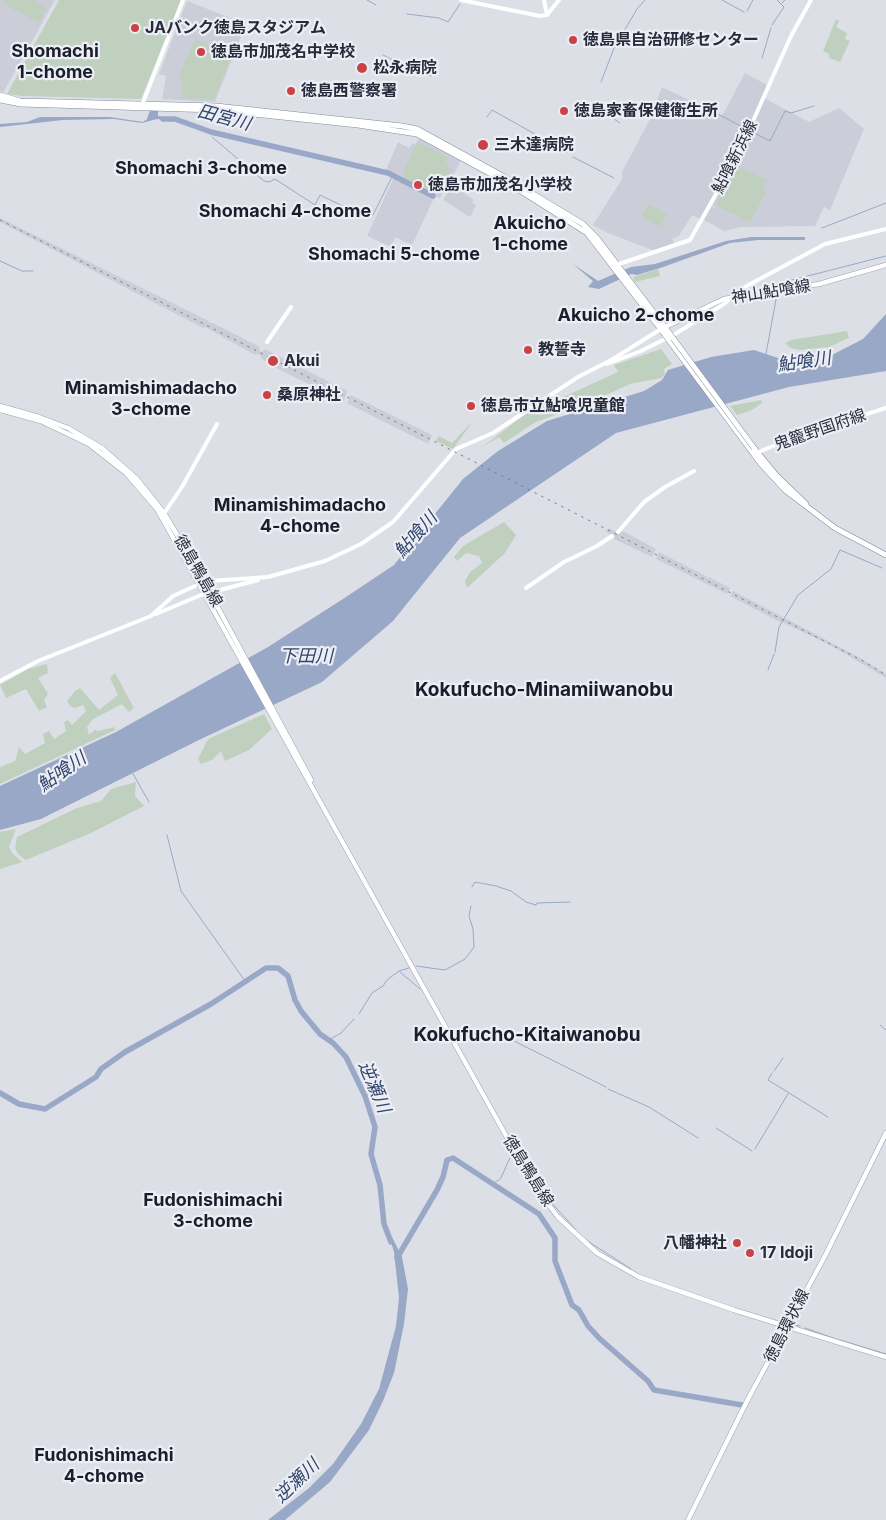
<!DOCTYPE html>
<meta charset="utf-8">
<style>
body{margin:0}
canvas{display:block;background:#dcdfe6}
</style>
<canvas width="886" height="1520"></canvas>
<script>
const c = document.querySelector('canvas').getContext('2d');
c.lineJoin = 'round';
function paint(path, color) { c.fillStyle = color; c.fill(path, 'evenodd'); }
const poly = rows => new Path2D(rows.map(r => 'M' + r).join(''));
function stroke(path, color, width, dash) { c.strokeStyle = color; c.lineWidth = width; c.lineCap = dash ? 'butt' : 'round'; c.setLineDash(dash || []); c.stroke(path); }
function drawText(font, color, halo, rows, align = 'center') {
  c.font = font + ' Inter,"Noto Sans JP",sans-serif'; c.lineWidth = 4.5; c.setLineDash([]); c.textBaseline = 'middle'; c.strokeStyle = halo; c.fillStyle = color; for (const [text, x, y, turn = 0] of rows) {
    c.save(); c.translate(x, y); c.rotate((+turn || 0) * Math.PI / 180); c.textAlign = isNaN(turn) ? turn : align; if (halo) c.strokeText(text, 0, 0); c.fillText(text, 0, 0); c.restore();
  }
}
const built = poly([
 [0,0,55,0,3,93,0,91],
 [187,1,246,24,215,102,162,99,166,76,159,74],
 [745,73,767,85,762,97,809,122,839,108,864,129,830,210,824,207,815,226,741,227,724,231,704,220,711,206,719,210,712,205,738,161,734,159,700,219,692,215,679,236,672,239,674,244,655,251,608,233,593,225,622,179,622,172,649,121,662,87,722,116],
 [419,138,461,161,440,198,435,196,412,245,395,237,391,247,367,236,395,175,386,170,398,142,409,148,413,143,415,145],
 [452,185,474,200,472,202,476,205,470,217,443,200],
 [0,218,209,321,207,323,210,322,219,326,260,347,259,350,262,352,265,349,347,391,344,401,276,368,262,359,259,354,255,355,205,327,203,328,0,222],
 [351,395,432,435,428,444,347,403],
 [608,528,620,533,623,531,656,549,652,557,614,539,615,537,605,531],
 [659,552,706,576,708,579,709,577,730,588,727,594,656,559],
 [733,591,783,617,782,620,780,622,730,596],
 [785,618,862,659,886,674,886,678,830,645,782,622]
]);
const green = poly([
 [4,0,33,0,47,8,39,23,2,3],
 [59,0,181,0,141,99,22,96,7,94],
 [836,19,839,21,836,27,847,33,845,39,850,41,840,62,829,58,829,54,823,51],
 [195,39,232,55,214,99,182,98,183,85,179,76],
 [418,142,448,157,446,161,451,170,438,194,405,179,403,172],
 [737,165,767,180,763,189,767,191,750,222,718,207,717,202],
 [649,204,667,214,660,227,641,217],
 [658,269,660,276,635,282,633,277],
 [847,331,849,338,829,347,800,350,790,348,785,343,791,340],
 [661,349,672,364,664,369,665,374,661,378,630,384,604,396,534,423,504,443,499,437,481,448,524,415,618,372,614,365],
 [761,400,762,403,752,410,737,415,730,406],
 [473,421,453,449,436,441,439,436,452,443],
 [504,522,516,535,505,553,467,588,465,581,470,572,482,563,479,556,466,553,457,561,454,557,463,546],
 [47,664,48,673,38,678,48,694,44,700,47,707,39,711,26,689,6,698,0,685,28,669],
 [115,673,134,708,129,712,122,704,93,719,87,727,89,735,95,730,98,731,114,727,115,730,0,784,0,767,15,761,19,747,25,754,45,743,43,734,49,731,54,739,66,731,64,722,68,720,72,725,86,711,83,705,75,708,70,706,67,701,75,691,80,688,99,710,118,695,110,678],
 [264,714,272,729,249,750,225,761,221,751,212,760,201,764,198,759,208,739],
 [136,782,135,796,144,806,91,833,26,860,18,854,15,848,17,837,77,808,101,801,111,789],
 [16,829,9,847,13,854,22,862,0,869,0,832]
]);
const water = poly([
 [150,110,158,111,158,116,170,118,169,121,157,119,142,123,114,119,63,120,0,127,0,124,27,122,40,117,110,117,143,122,147,119],
 [751,237,805,237,805,240,758,240,730,243,663,267,637,275,631,274,599,289,588,287,593,281,573,264,598,281,631,267,655,264,726,241],
 [886,314,886,371,789,387,616,433,460,538,393,621,322,682,201,739,41,819,0,830,0,786,116,732,268,647,346,597,394,565,463,479,498,451,547,421,644,391,662,380,668,370,711,357,754,350,781,359,830,356,863,339],
 [386,1225,402,1257,408,1289,404,1324,394,1373,383,1401,369,1430,330,1482,285,1520,268,1520,309,1488,333,1464,361,1424,379,1389,396,1326,399,1298,394,1252]
]);
const stream = poly([
 [367,0,376,5],
 [722,0,744,12],
 [782,3,785,0],
 [747,11,753,0],
 [407,14,439,18,448,22,460,4],
 [772,25,784,7,777,0],
 [383,55,416,71],
 [762,58,771,28],
 [423,73,431,76],
 [601,82,614,48,637,9,645,0],
 [585,102,600,110],
 [703,106,748,130],
 [487,117,492,110,567,152],
 [611,117,620,123],
 [211,132,211,134],
 [752,132,770,141,785,111,791,113,814,106],
 [212,137,264,181,269,182,275,179,315,205,320,195,355,212,373,215,393,175],
 [573,157,614,178],
 [822,228,886,203],
 [0,261,22,271,33,271],
 [778,288,780,283,886,256],
 [766,354,777,294],
 [775,652,779,627,798,595,831,569,840,550,882,568],
 [768,670,774,654],
 [132,772,149,802],
 [167,835,181,891,245,981],
 [472,887,475,882,496,886,511,891,526,902,536,905,537,903,570,902],
 [416,966,445,970,465,959,474,947,473,929,469,916,471,906],
 [400,972,420,989],
 [359,1014,372,993,383,986,387,980,399,971,409,968],
 [880,1025,886,1030],
 [329,1040,341,1033,354,1019],
 [512,1040,606,1087],
 [774,1071,783,1058],
 [772,1073,768,1080,828,1117],
 [608,1089,649,1107,698,1138],
 [716,1128,752,1151],
 [755,1149,788,1094],
 [517,1150,546,1195],
 [493,1184,501,1178,512,1153],
 [550,1201,576,1230],
 [586,1240,631,1269],
 [795,1325,800,1326],
 [805,1328,836,1339],
 [840,1340,886,1354]
]);
const river = poly([
 [163,119,175,119,211,132,388,173,433,196],
 [0,1093,19,1104,45,1109,96,1077,101,1069,125,1052,211,1004,266,968,278,968,288,976,295,1000,301,1011,320,1034,333,1043,346,1057,365,1096,375,1127,371,1154,380,1185,384,1224,391,1242],
 [397,1258,437,1190,443,1177,447,1160,453,1158,539,1214,555,1238,555,1261,572,1305,579,1310,588,1326,600,1339,648,1381,654,1390,742,1405]
]);
const secondary = poly([
 [461,0,540,16,547,15,544,0],
 [547,15,559,0],
 [142,105,183,0],
 [616,265,690,240,736,159,791,36,811,0],
 [267,342,291,307],
 [607,364,641,351,675,334,724,304,741,289,825,244,886,229],
 [756,453,798,436,886,408],
 [163,515,182,487,217,424],
 [618,532,644,502,665,487,694,471],
 [210,581,268,577,325,561,361,544,393,522,456,449,493,433,578,377,613,359,661,329],
 [526,588,564,562,597,546,612,536],
 [156,614,201,595,258,580],
 [0,681,38,661,151,616,173,596,195,586]
]);
const primary = poly([
 [663,328,724,299,819,284,886,265],
 [0,406,39,417,68,428,102,448,137,479,164,513,190,556,311,780],
 [0,410,41,421,89,444,126,473,157,509,514,1150,533,1184,558,1217,597,1253,639,1277,734,1310,886,1357],
 [688,1520,747,1401,826,1254,886,1133]
]);
const highway = poly([
 [0,95,20,101,216,106,402,126,417,129,508,179,583,224,597,238,667,330],
 [0,100,21,104,216,110,358,125,417,134,508,183,587,233,663,332],
 [668,339,761,464,785,490,835,528,886,555],
 [754,448,776,475,806,504]
]);
const rail = poly([
 [0,220,657,555,863,661,886,675]
]);
const highwayBridge = poly([
 [667,330,754,448],
 [663,332,668,339]
]);
const markers = [
 [135,28,5,"#c94346"],
 [573,40,5,"#c94346"],
 [201,52,5,"#c94346"],
 [362,68,6,"#c94346"],
 [291,91,5,"#c94346"],
 [564,111,5,"#c94346"],
 [483,145,6,"#c94346"],
 [418,185,5,"#c94346"],
 [528,350,5,"#c94346"],
 [273,361,6,"#c94346"],
 [267,395,5,"#c94346"],
 [471,406,5,"#c94346"],
 [737,1243,5,"#c94346"],
 [750,1253,5,"#c94346"]
];
const poiNames = [
 ["JAバンク徳島スタジアム",145,28],
 ["徳島県自治研修センター",583,40],
 ["徳島市加茂名中学校",211,52],
 ["松永病院",373,68],
 ["徳島西警察署",301,91],
 ["徳島家畜保健衛生所",574,111],
 ["三木達病院",494,145],
 ["徳島市加茂名小学校",428,185],
 ["教誓寺",538,350],
 ["Akui",284,361],
 ["桑原神社",277,395],
 ["徳島市立鮎喰児童館",481,406],
 ["八幡神社",727,1243,"right"],
 ["17 Idoji",760,1253]
];
const streetNames = [
 ["鮎喰新浜線",735,157,-63],
 ["神山鮎喰線",771,292,-9],
 ["鬼籠野国府線",820,430,-19],
 ["徳島鴨島線",198,571,60],
 ["徳島鴨島線",528,1171,58],
 ["徳島環状線",787,1326,-63]
];
const neighbourhoodNames = [
 ["Shomachi",55,52],
 ["1-chome",55,73],
 ["Shomachi 3-chome",201,169],
 ["Shomachi 4-chome",285,212],
 ["Akuicho",530,224],
 ["1-chome",530,245],
 ["Shomachi 5-chome",394,255],
 ["Akuicho 2-chome",636,316],
 ["Minamishimadacho",151,389],
 ["3-chome",151,410],
 ["Minamishimadacho",300,506],
 ["4-chome",300,527],
 ["Fudonishimachi",213,1201],
 ["3-chome",213,1222],
 ["Fudonishimachi",104,1456],
 ["4-chome",104,1477]
];
const waterNames = [
 ["田宮川",224,118,15],
 ["鮎喰川",804,362,-8],
 ["鮎喰川",416,535,-48],
 ["下田川",306,657],
 ["鮎喰川",62,772,-35],
 ["逆瀬川",374,1087,67],
 ["逆瀬川",297,1481,-44]
];
const quarterNames = [
 ["Kokufucho-Minamiiwanobu",544,690],
 ["Kokufucho-Kitaiwanobu",527,1035]
];
paint(built, '#cbced8');
paint(green, '#c0d0be');
paint(water, '#98a8c6');
stroke(stream, '#98a8c6', 1);
stroke(river, '#98a8c6', 5.5);
stroke(primary, '#9ca2b1', 5.5);
stroke(highway, '#848b9c', 6);
stroke(secondary, '#fff', 4);
stroke(primary, '#fff', 4.5);
stroke(highway, '#fff', 5);
stroke(rail, '#767d8f', 1, [2.5, 5]);
stroke(highwayBridge, '#848b9c', 6, []);
stroke(highwayBridge, '#fff', 5);
for (const [x, y, r, color] of markers) { const dot = new Path2D(); dot.arc(x, y, r, 0, 2 * Math.PI); c.fillStyle = color; c.fill(dot); stroke(dot, '#eceef4', 2); }
drawText('bold 16px', '#272c3c', '#eceef4', poiNames, 'left');
drawText('16px', '#272c3c', '#eceef4', streetNames);
drawText('bold 18px', '#191d2c', '#eceef4', neighbourhoodNames);
drawText('italic 18px', '#32456e', '#eceef4', waterNames);
drawText('bold 19px', '#191d2c', '#eceef4', quarterNames);
</script>
